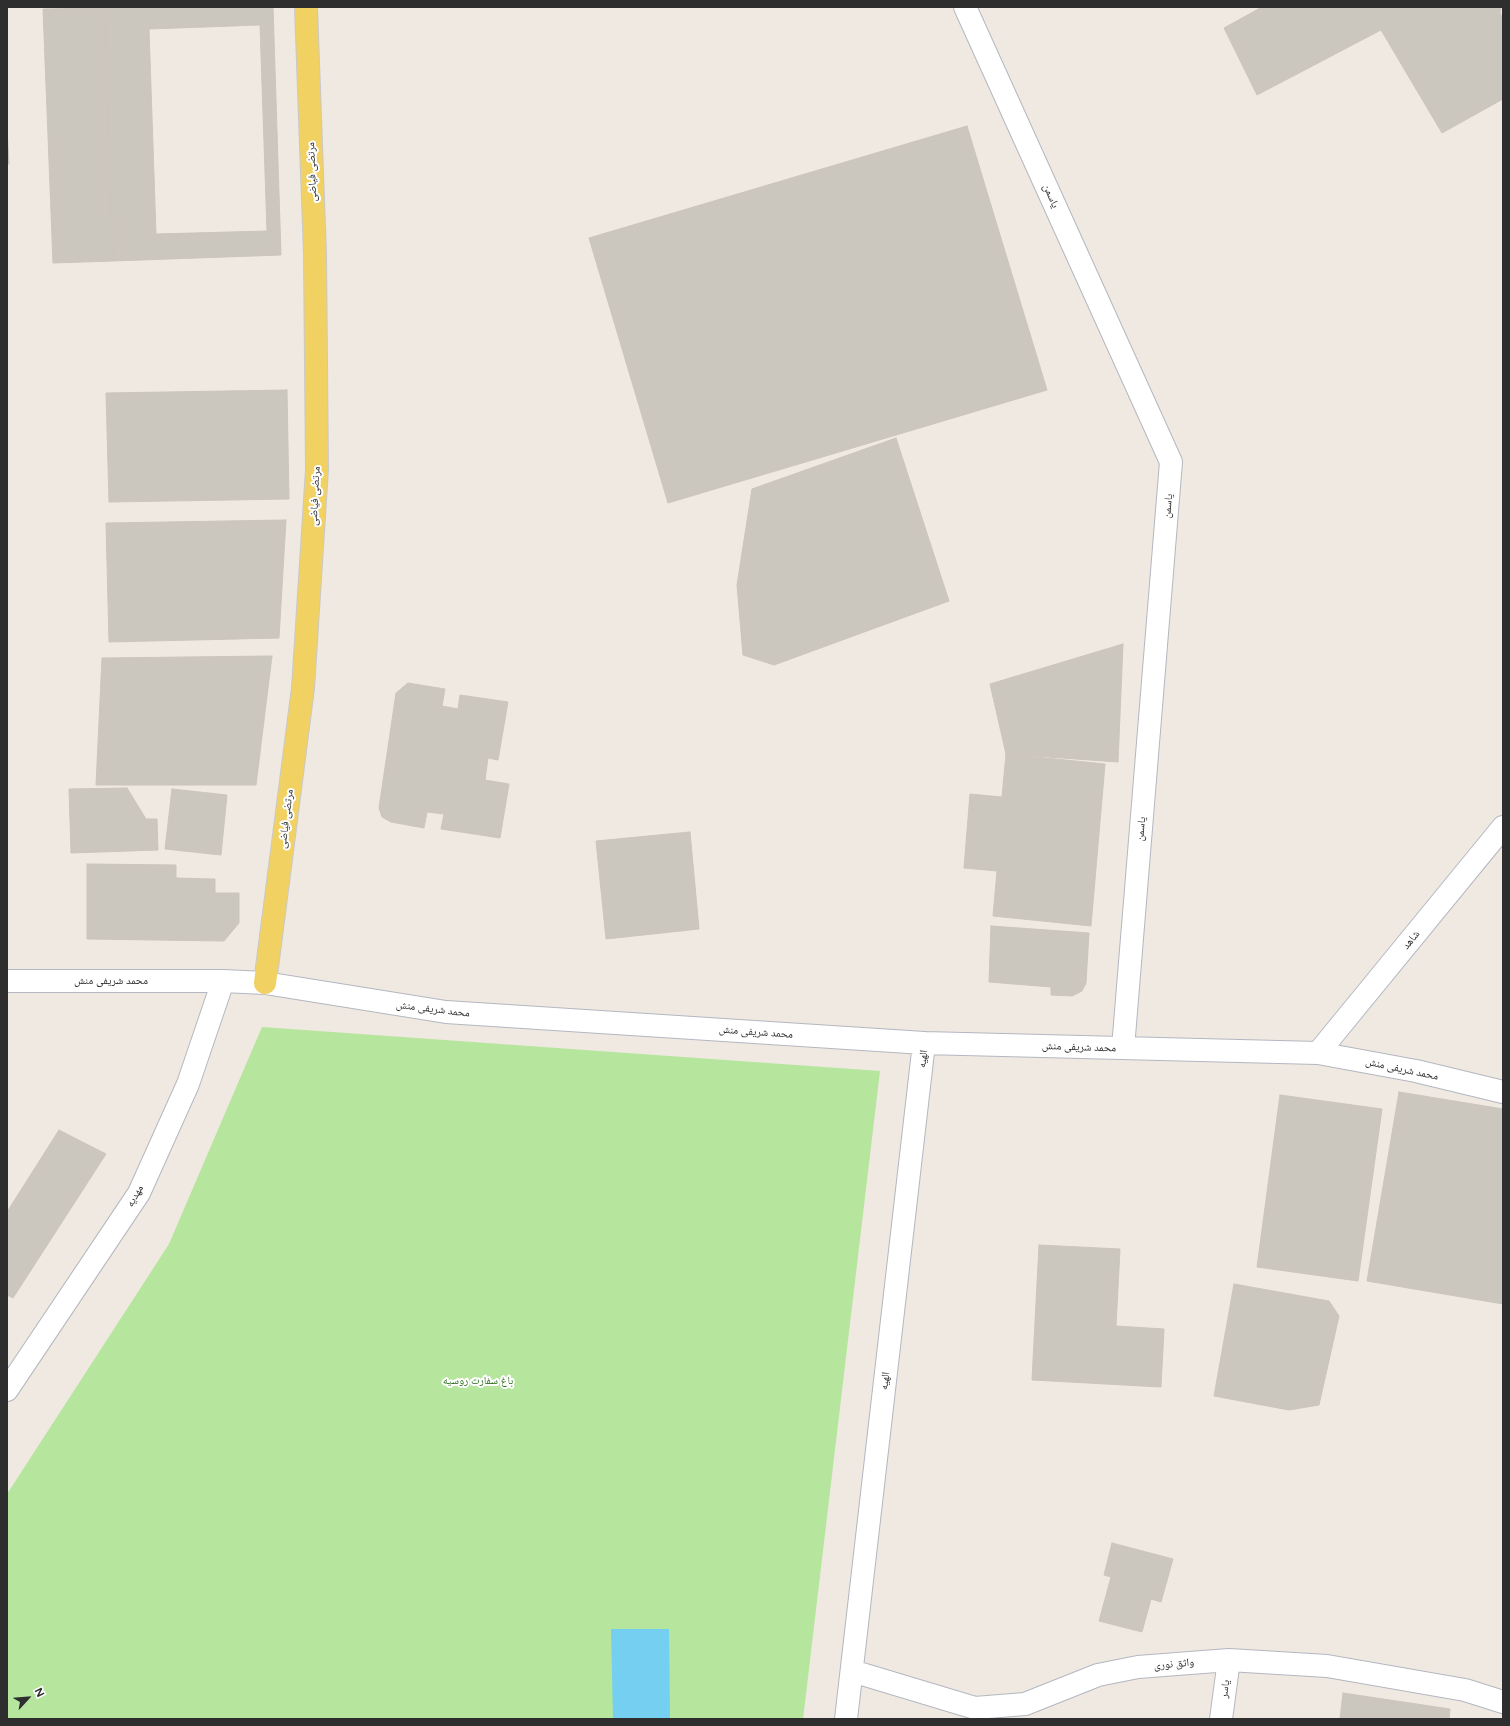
<!DOCTYPE html>
<meta charset="utf-8">
<style>
body{margin:0}
#map{position:relative;width:1510px;height:1726px;overflow:hidden;background:#efe9e1;font-family:Figtree,sans-serif}
canvas{display:block}
.frame{position:absolute;inset:0;border:8px solid #2e2e2e;pointer-events:none}
.north{position:absolute;left:8px;top:1678px;width:40px;height:40px;-webkit-text-stroke:3px #fff;paint-order:stroke;rotate:64deg;font-size:11px;font-weight:700;line-height:16px;text-align:center;color:#2e2e2e}
.north::after{content:'';display:block;margin:auto;width:14px;height:18px;background:#2e2e2e;clip-path:polygon(50% 0,100% 100%,50% 72%,0 100%)}
</style>
<div id="map">
<canvas width="1510" height="1726"></canvas>
<div class="frame"></div>
<div class="north">N</div>
</div>
<script>
const c = document.querySelector('canvas').getContext('2d');
c.lineJoin = 'round';
function paint(path, color) { c.fillStyle = color; c.fill(path, 'evenodd'); }
const poly = rows => new Path2D(rows.map(r => 'M' + r).join(''));
function stroke(path, color, width, dash) { c.strokeStyle = color; c.lineWidth = width; c.lineCap = dash ? 'butt' : 'round'; c.setLineDash(dash || []); c.stroke(path); }
function drawText(font, color, halo, rows, align = 'center') {
  c.font = font + ' Figtree,"Noto Naskh Arabic",sans-serif'; c.lineWidth = 4; c.setLineDash([]); c.textBaseline = 'middle'; c.strokeStyle = halo; c.fillStyle = color; for (const [text, x, y, turn = 0] of rows) {
    c.save(); c.translate(x, y); c.rotate((+turn || 0) * Math.PI / 180); c.textAlign = isNaN(turn) ? turn : align; if (halo) c.strokeText(text, 0, 0); c.fillText(text, 0, 0); c.restore();
  }
}
const green = poly([
 [262,1027,880,1071,803,1719,7,1719,7,1494,169,1244]
]);
const water = poly([
 [611,1629,669,1629,670,1719,613,1719]
]);
const building = poly([
 [129,7,273,7,281,255,113,261,104,8,129,7],
 [1262,7,1501,7,1500,13,1503,19,1503,99,1442,133,1381,30,1257,95,1224,28,1262,7],
 [104,8,113,261,53,263,43,9,104,8],
 [260,25,267,231,156,234,149,29,260,25],
 [967,126,1047,390,668,503,589,238,967,126],
 [7,128,9,164,7,164,7,128],
 [287,390,289,499,109,502,106,393,287,390],
 [896,438,949,601,774,665,743,655,737,585,752,489,896,438],
 [286,520,279,638,109,642,106,523,286,520],
 [1123,644,1118,762,1006,754,990,684,1123,644],
 [272,656,256,785,96,785,102,658,272,656],
 [408,683,445,689,442,706,458,709,460,695,508,702,498,760,488,758,485,780,509,784,500,838,441,829,444,814,427,812,424,828,391,822,382,817,379,808,396,693,408,683],
 [1006,754,1105,764,1091,926,993,916,997,871,964,868,970,794,1002,797,1006,754],
 [127,788,146,819,157,819,158,850,71,853,69,789,127,788],
 [172,789,227,795,221,855,165,849,172,789],
 [690,832,699,929,606,939,596,841,690,832],
 [87,864,176,865,176,878,215,879,215,893,239,893,239,923,224,941,87,939,87,864],
 [991,926,1089,933,1086,983,1082,991,1072,996,1051,995,1051,987,989,982,991,926],
 [1399,1092,1503,1109,1503,1304,1367,1281,1399,1092],
 [1280,1095,1382,1109,1358,1281,1257,1267,1280,1095],
 [59,1130,106,1154,13,1298,7,1295,7,1212,59,1130],
 [1039,1245,1120,1249,1116,1326,1164,1329,1161,1387,1032,1380,1039,1245],
 [1234,1284,1329,1301,1339,1316,1319,1405,1289,1410,1214,1396,1234,1284],
 [1112,1543,1173,1559,1161,1602,1151,1599,1142,1632,1099,1621,1111,1577,1104,1575,1112,1543],
 [1343,1693,1450,1709,1449,1719,1340,1719,1343,1693]
]);
const minor = poly([
 [965,7,1171,462,1123,1048],
 [7,981,223,981,265,983,446,1012,924,1043,1318,1053,1416,1071,1503,1092],
 [1318,1053,1503,827],
 [7,1390,139,1193,188,1084,223,981],
 [852,1671,975,1708,1025,1704,1098,1675,1138,1667,1229,1660,1327,1666,1465,1690,1503,1702],
 [846,1719,924,1043],
 [1221,1719,1229,1660]
]);
const major = poly([
 [265,983,303,688,317,469,315,255,306,7]
]);
const streetNames = [
 ["مرتضی فیاضی",312,172,-92],
 ["یاسمن",1051,196,66],
 ["مرتضی فیاضی",315,496,-87],
 ["یاسمن",1168,506,-85],
 ["مرتضی فیاضی",286,819,-83],
 ["یاسمن",1141,829,-85],
 ["شاهد",1411,940,-51],
 ["محمد شریفی منش",111,981],
 ["محمد شریفی منش",433,1009,7],
 ["محمد شریفی منش",756,1032,4],
 ["محمد شریفی منش",1079,1047,2],
 ["الهیه",923,1059,-83],
 ["محمد شریفی منش",1402,1069,12],
 ["مهدیه",135,1196,-60],
 ["الهیه",885,1381,-83],
 ["واثق نوری",1174,1664,-5],
 ["یاسر",1225,1689,-83]
];
const parkNames = [
 ["باغ سفارت روسیه",478,1381]
];
paint(green, '#b6e59e');
paint(water, '#75cff0');
paint(building, '#cbc7bf');
stroke(building, '#cbc5ba', 1);
stroke(minor, '#b4b7c1', 24);
stroke(major, '#c9c9c9', 24);
stroke(minor, '#fff', 22);
stroke(major, '#f2d163', 22);
drawText('11px', '#2e2e2e', '#fff', streetNames);
drawText('11px', '#2c6e1b', '#fff', parkNames);
</script>
